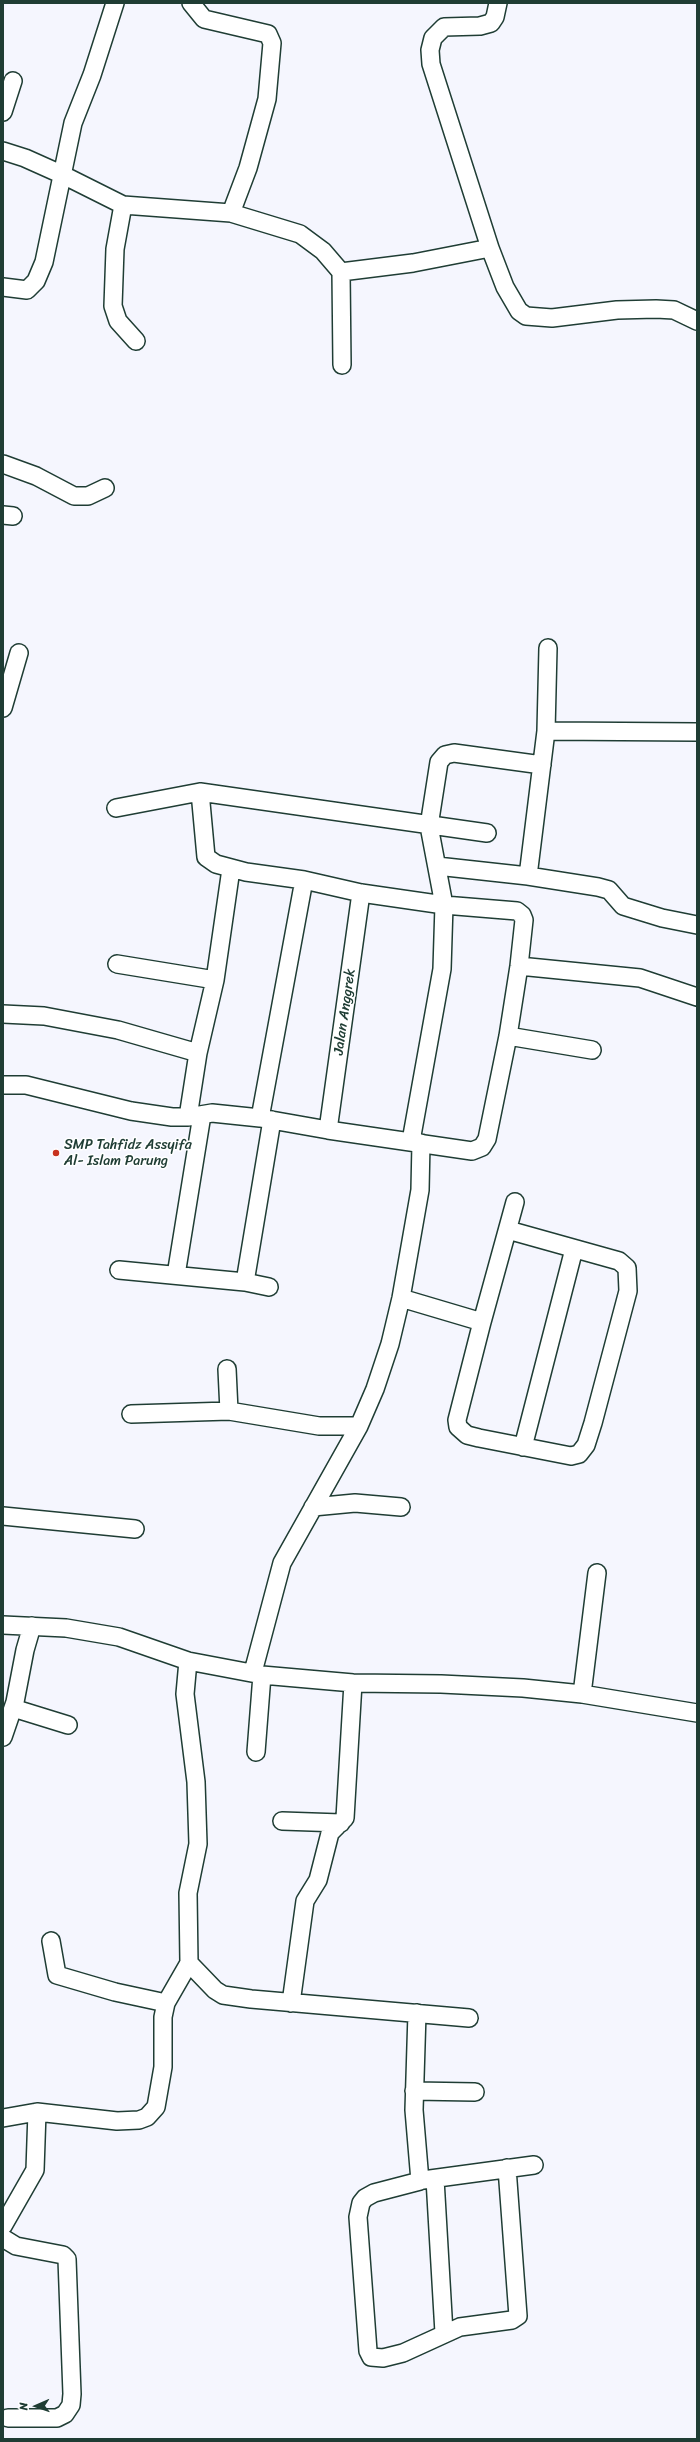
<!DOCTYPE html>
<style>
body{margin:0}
#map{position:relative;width:700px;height:2442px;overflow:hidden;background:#f5f6fe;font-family:Sriracha,sans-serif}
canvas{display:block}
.frame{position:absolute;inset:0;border:4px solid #1f3d34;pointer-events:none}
.north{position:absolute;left:16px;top:2386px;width:40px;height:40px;-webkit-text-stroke:3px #fff;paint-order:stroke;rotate:268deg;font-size:11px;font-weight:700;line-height:16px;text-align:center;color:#1f3d34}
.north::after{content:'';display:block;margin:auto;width:14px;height:18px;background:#1f3d34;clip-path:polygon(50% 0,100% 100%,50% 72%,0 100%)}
</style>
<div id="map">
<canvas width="700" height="2442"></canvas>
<div class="frame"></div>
<div class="north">N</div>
</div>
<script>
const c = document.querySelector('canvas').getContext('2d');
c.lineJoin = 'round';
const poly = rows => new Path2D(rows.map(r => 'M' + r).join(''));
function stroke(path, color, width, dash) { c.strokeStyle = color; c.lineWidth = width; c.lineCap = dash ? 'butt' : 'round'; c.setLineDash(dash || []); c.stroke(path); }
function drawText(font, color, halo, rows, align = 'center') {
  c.font = font + ' Sriracha,sans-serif'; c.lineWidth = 3; c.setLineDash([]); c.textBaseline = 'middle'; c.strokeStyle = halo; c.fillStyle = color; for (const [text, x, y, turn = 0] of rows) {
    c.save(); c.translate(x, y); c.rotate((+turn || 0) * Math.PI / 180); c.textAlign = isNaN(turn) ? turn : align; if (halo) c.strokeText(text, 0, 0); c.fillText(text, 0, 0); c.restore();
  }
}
const minor = poly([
 [191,3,204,19,268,34,272,43,267,99,248,168,231,213],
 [498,3,495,17,491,23,480,26,444,27,433,38,430,50,431,64,490,248,505,287,519,311,526,316,552,318,617,310,656,309,674,310,697,321],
 [3,112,13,81],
 [3,151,25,158,63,175,123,205,231,213,300,234,323,251,341,272,342,365],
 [123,205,115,249,113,306,118,321,136,341],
 [341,272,413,263,490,248],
 [3,287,27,290,36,281,44,262,73,123,92,75,115,3],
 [3,464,36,476,74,496,88,496,105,488],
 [3,515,13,516],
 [3,708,19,653],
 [546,731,697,732],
 [200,792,206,857,216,864,246,872,304,880,361,893,444,905,517,911,522,915,524,920,519,966,508,1036,487,1139,482,1147,472,1151,328,1130,260,1118,212,1113,188,1117,198,1053,215,980,231,869],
 [116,808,200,792,487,833],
 [437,866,528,876,598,887,609,890,623,906,662,918,697,925],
 [528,876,546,731,548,648],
 [117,964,215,980],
 [519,966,640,978,697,997],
 [3,1014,44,1016,118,1030,198,1053],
 [508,1036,592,1050],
 [3,1085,26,1085,131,1111,172,1117,188,1117],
 [260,1118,304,880],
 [328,1130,361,893],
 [411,1141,442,969,444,905,429,826,439,762,445,755,454,753,542,765],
 [119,1270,245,1282,269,1287],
 [176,1275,202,1115],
 [245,1282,272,1120],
 [401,1298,482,1322,515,1202],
 [482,1322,457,1420,458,1427,467,1435,479,1438,571,1456,579,1454,586,1445,593,1423,628,1291,627,1268,619,1261,508,1230],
 [227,1369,229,1411],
 [131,1414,229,1411,319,1426,359,1426],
 [523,1447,574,1249],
 [313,1507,355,1503,401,1507],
 [3,1516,135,1529],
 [3,1625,66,1628,119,1637,188,1661,262,1675,353,1683,441,1684,523,1688,582,1694,697,1713],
 [253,1672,282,1563,359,1426,375,1389,390,1344,401,1298,420,1190,421,1143],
 [582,1694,597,1573],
 [13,1708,68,1725],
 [3,1737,15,1702,25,1650,32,1626],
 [256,1752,262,1675],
 [282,1821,341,1823],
 [51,1941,57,1975,115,1992,166,2003],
 [189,1963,215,1990,223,1995,251,1999,469,2018],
 [291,2003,305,1901,318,1880,330,1833,345,1818,353,1683],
 [417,2013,414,2110,420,2181,374,2193,365,2198,361,2203,358,2217,368,2351,371,2357,383,2358,403,2353,460,2327,512,2320,518,2316,507,2168],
 [414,2091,475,2092],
 [3,2118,37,2112,117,2121,139,2120,147,2117,156,2107,163,2067,163,2017,166,2003,189,1963,188,1893,198,1844,196,1782,185,1694,188,1661],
 [435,2179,444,2333],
 [423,2180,534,2165],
 [3,2226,35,2170,37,2112],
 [3,2238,16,2246,63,2255,67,2259,72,2394,71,2405,65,2414,57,2418,8,2418]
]);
const markers = [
 [56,1153,4,"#c8321e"]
];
const streetNames = [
 ["Jalan Anggrek",345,1012,-82]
];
const poiNames = [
 ["SMP Tahfidz Assyifa",64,1145],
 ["Al- Islam Parung",64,1161]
];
stroke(minor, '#1f3d34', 20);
stroke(minor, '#fff', 17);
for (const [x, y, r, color] of markers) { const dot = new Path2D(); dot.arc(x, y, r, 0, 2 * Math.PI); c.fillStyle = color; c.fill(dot); stroke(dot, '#fff', 1.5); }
drawText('14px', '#1f3d34', '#fff', streetNames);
drawText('14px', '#1f3d34', '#fff', poiNames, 'left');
</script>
